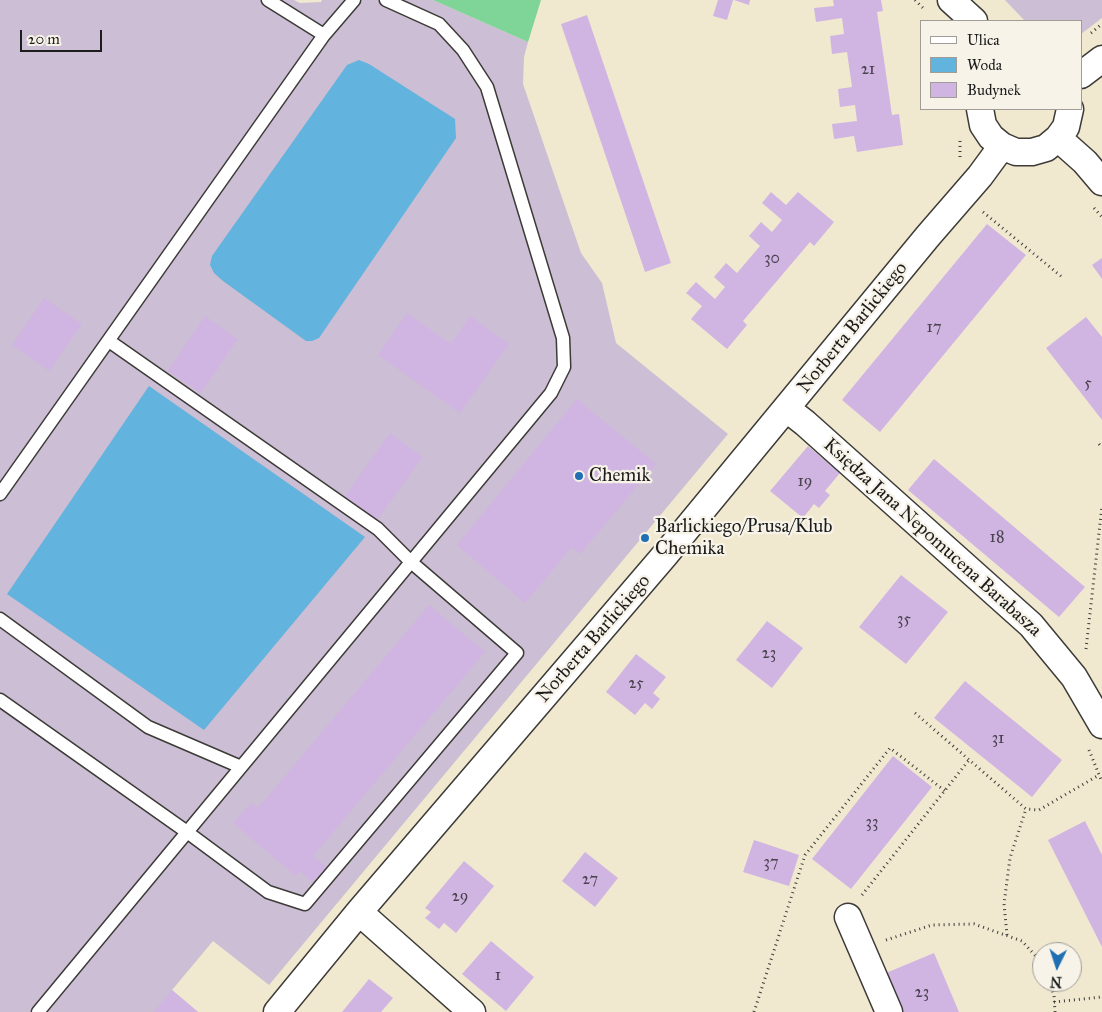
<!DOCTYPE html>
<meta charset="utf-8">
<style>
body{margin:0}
#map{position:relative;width:1102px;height:1012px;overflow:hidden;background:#f1e8d0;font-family:"IM FELL Great Primer",serif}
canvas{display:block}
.legend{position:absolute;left:920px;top:20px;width:162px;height:90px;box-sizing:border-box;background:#f7f3e8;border:1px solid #9f9d96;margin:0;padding:6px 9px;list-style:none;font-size:15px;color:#1c1c1c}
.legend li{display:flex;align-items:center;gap:10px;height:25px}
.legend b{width:25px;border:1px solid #9f9d96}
.north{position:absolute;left:1032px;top:942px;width:50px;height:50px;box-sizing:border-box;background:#f7f3e8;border:1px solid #9f9d96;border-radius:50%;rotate:184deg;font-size:14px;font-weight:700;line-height:20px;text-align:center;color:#1c1c1c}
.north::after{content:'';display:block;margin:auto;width:18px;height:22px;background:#1f6fb2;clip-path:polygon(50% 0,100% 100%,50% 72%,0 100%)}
.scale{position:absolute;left:20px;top:30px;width:82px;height:22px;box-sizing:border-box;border:2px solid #1c1c1c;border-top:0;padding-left:6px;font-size:15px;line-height:18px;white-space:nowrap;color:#1c1c1c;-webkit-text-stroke:4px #f7f3e8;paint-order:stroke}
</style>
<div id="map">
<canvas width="1102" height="1012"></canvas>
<ul class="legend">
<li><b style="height:6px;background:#fff"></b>Ulica</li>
<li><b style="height:14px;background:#62b3dd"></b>Woda</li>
<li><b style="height:14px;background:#d0b5e2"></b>Budynek</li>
</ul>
<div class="north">N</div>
<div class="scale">20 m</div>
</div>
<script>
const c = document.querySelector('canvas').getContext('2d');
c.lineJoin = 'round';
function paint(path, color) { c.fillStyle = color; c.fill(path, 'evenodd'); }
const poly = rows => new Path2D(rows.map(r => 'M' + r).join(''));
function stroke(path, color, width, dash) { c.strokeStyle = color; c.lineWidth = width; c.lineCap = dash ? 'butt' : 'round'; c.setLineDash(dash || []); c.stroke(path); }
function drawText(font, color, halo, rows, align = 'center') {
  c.font = font + ' "IM FELL Great Primer",serif'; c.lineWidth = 4.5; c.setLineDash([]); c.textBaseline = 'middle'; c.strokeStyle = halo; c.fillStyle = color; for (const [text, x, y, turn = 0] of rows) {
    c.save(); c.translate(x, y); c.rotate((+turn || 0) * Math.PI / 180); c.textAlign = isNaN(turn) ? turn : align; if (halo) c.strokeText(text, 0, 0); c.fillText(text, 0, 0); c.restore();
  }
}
const industrial = poly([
 [0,0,294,0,300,3,321,2,322,0,433,0,528,42,524,57,523,84,581,253,602,283,616,343,728,434,269,985,213,941,172,990,198,1012,0,1012],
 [1005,0,1102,0,1102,18,1081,34,1081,21,1025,21]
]);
const green = poly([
 [433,0,541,0,528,42]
]);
const water = poly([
 [359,60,369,64,455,119,456,138,319,338,312,341,306,341,223,281,214,273,210,265,212,256,347,65],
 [149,386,365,537,204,730,7,594]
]);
const building = poly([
 [718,0,733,0,727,20,713,16],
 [734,0,750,0,749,5],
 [833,0,881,0,883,11,877,12,892,115,899,114,903,145,857,152,854,136,834,139,832,124,857,121,855,105,840,107,838,89,852,87,847,52,832,54,830,36,844,34,842,18,816,22,814,8,834,6],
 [587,15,671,263,645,272,561,24],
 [771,192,786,205,798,192,834,222,814,246,810,242,743,321,747,325,727,349,691,319,702,306,686,293,696,282,715,299,725,287,714,277,726,263,737,273,760,246,749,236,761,222,772,232,782,220,762,203],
 [987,224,1026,255,880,432,842,400],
 [1102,258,1102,279,1092,265],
 [44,298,82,324,49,371,12,345],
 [407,313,451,344,470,316,509,344,460,413,378,355],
 [205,316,238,339,201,393,168,371],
 [1086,317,1102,337,1102,420,1046,348],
 [577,399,656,464,580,554,572,547,525,603,457,545],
 [390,433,423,457,377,520,345,496],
 [808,446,840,473,825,491,830,495,819,508,814,504,803,518,770,491],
 [934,459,1085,587,1059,617,908,490],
 [901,575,948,612,906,664,859,627],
 [429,605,485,652,313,856,326,867,313,882,300,871,296,876,233,823,251,803,258,808],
 [767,621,803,648,772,688,736,660],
 [636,654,666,677,653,693,660,699,652,709,645,703,635,715,606,692],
 [965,681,1062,760,1032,797,934,718],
 [893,756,932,787,851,889,812,859],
 [1085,821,1102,855,1102,947,1048,840],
 [754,840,799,855,789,886,743,872],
 [585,852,618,878,595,907,562,881],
 [464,861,494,886,456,933,444,923,439,929,425,918,431,912,425,908],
 [491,941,534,977,506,1011,462,974],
 [934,953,959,1012,903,1012,886,973],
 [369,979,393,998,381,1012,342,1012],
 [172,990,198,1012,154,1012]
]);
const path = poly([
 [915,0,924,9],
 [1091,33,1102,24],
 [960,157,960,141],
 [1094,208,1102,217],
 [983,212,1062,277],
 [1099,444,1102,448],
 [1086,649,1102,506],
 [915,713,1026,809,1039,810,1099,775],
 [1089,750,1102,782],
 [862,895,969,760],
 [1007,935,1004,904,1010,858,1026,809],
 [886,940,932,925,974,924,1022,941,1042,963],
 [1049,982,1054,995,1055,1012],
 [1054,1002,1102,997],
 [754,1012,805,855,890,748,945,791]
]);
const lane = poly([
 [268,0,324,35],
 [0,494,324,35,354,0],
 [0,619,148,727,241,767],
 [0,700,187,832,268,892,305,904,517,653,411,562,378,529,109,341],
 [38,1012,551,393,564,367,563,338,487,87,463,50,439,24,386,0]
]);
const street = poly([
 [951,0,974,21],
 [1081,75,1102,59],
 [980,109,983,125,991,137,1002,146,1016,152,1032,152,1046,148,1058,138,1066,127,1070,109],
 [1058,138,1085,162,1102,182],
 [787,409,805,423,1031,625,1074,677,1102,725],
 [359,912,472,1012],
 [848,917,889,1012],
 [277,1012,359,912,665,555,928,236,980,176,1002,146]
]);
const markers = [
 [579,476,5,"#1f6fb2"],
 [645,538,5,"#1f6fb2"]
];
const numberNames = [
 ["21",868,70],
 ["30",772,259],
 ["17",934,328],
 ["5",1088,384],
 ["19",805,482],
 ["18",997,538],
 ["35",904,620],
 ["23",769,654],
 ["25",636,684],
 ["31",998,739],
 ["33",872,823],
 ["37",771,863],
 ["27",590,880],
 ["29",460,897],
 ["1",498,976],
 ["23",922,993]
];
const streetNames = [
 ["Norberta Barlickiego",853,328,-51],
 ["Księdza Jana Nepomucena Barabasza",932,538,42],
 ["Norberta Barlickiego",594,639,-49]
];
const poiNames = [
 ["Chemik",589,476],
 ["Barlickiego/Prusa/Klub",655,527],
 ["Chemika",655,549]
];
paint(industrial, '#ccbed4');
paint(green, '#7fd498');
paint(water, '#62b3dd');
paint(building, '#d0b5e2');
stroke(lane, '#3c3b37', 15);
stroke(street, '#3c3b37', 29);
stroke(path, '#3c3b37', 3, [1, 4]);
stroke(lane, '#fff', 12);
stroke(street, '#fff', 26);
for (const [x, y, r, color] of markers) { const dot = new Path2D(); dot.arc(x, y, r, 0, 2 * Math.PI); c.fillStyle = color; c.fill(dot); stroke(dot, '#f7f3e8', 2); }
drawText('16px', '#49424e', null, numberNames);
drawText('19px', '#1c1c1c', '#f7f3e8', streetNames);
drawText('19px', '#1c1c1c', '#f7f3e8', poiNames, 'left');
</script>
